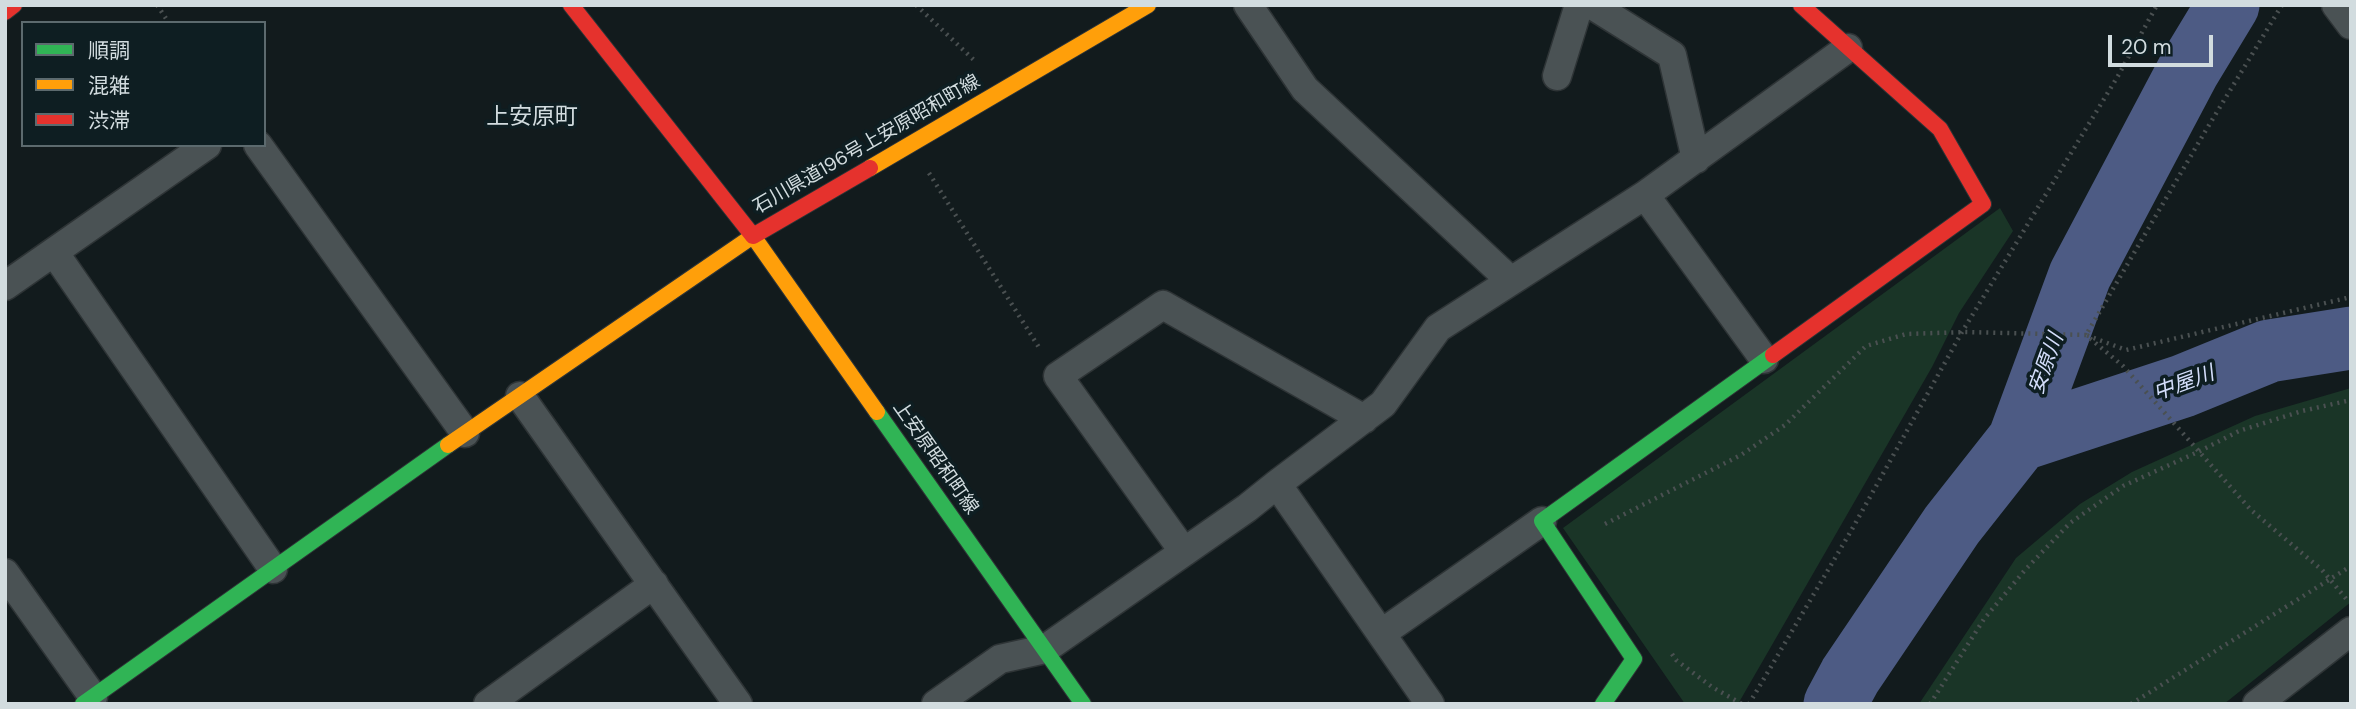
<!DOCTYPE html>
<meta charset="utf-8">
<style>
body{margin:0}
#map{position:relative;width:2356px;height:709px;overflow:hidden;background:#121b1d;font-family:"DM Sans","Noto Sans JP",sans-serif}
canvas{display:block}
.frame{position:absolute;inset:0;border:7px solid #d2dcdf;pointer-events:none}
.legend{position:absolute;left:21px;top:21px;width:245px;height:126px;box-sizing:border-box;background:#0e1e22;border:2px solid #5c6a6e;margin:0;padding:9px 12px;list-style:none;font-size:21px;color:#d2dcdf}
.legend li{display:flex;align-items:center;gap:14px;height:35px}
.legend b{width:35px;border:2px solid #5c6a6e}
.scale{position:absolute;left:2108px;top:35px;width:105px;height:32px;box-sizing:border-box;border:4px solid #d2dcdf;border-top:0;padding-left:9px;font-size:21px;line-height:24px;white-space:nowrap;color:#d2dcdf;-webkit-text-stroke:5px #0e1e22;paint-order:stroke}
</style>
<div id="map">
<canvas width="2356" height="709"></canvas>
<div class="frame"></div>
<ul class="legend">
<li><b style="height:9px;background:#30b455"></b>順調</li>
<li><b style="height:9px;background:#ff9f0a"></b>混雑</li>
<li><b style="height:9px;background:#e5322d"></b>渋滞</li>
</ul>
<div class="scale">20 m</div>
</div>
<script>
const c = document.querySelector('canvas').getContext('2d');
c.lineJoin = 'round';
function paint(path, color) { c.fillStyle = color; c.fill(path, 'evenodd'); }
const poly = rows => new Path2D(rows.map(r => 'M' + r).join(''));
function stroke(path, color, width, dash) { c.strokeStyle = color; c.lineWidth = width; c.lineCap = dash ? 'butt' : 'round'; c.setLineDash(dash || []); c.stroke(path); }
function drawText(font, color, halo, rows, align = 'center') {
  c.font = font + ' "DM Sans","Noto Sans JP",sans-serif'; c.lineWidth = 7; c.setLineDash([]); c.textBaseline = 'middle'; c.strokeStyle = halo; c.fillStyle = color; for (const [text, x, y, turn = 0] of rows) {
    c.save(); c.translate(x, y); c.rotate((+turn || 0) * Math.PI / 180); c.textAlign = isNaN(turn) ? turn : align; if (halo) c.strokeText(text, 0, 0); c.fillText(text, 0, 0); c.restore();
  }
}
const green = poly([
 [2000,208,2013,231,1959,313,1932,367,1738,704,1685,704,1563,528],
 [2351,388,2351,602,2224,704,1919,704,2016,558,2080,504,2132,472,2255,416]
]);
const river = poly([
 [2019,440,2183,386,2269,351,2351,338],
 [1835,704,1850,676,1952,525,2019,440,2080,275,2188,71,2228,5]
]);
const path = poly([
 [157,5,169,23],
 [916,5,976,62],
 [2282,5,2206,130,2086,335,2126,350,2351,297],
 [929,173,1040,349],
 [1605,524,1741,455,1785,425,1866,346,1906,334,1965,332,2086,335,2123,366,2251,510,2322,570,2348,601],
 [1672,654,1676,660,1712,687,1742,704],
 [1749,704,1851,531,1962,332,2118,76,2157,5],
 [1930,704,1984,619,2025,570,2070,523,2123,486,2200,451,2239,431,2302,411,2351,400],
 [2131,704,2351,566]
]);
const street = poly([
 [1248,5,1305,89,1511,281],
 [1592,5,1672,55,1696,159],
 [2336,5,2351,25],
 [1557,76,1579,5],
 [258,145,465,433],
 [1645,195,1764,359],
 [54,252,273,569],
 [5,286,207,145],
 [520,396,738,704],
 [1277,484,1383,404,1438,328,1645,195,1848,48],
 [1184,552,1058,376,1163,305,1364,419],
 [5,573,93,697],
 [1382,633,1542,521],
 [488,704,654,584],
 [936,704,1000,659,1045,649,1247,508,1277,484,1430,704],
 [2257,704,2351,631]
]);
const fast = poly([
 [877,412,1083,704],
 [83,704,448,445],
 [1603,704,1634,659,1542,521,1773,355]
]);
const slow = poly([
 [870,168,1148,5],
 [448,445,753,236,877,412]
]);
const jam = poly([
 [571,5,753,236,870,168],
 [5,12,14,5],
 [1773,355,1983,204,1940,129,1801,5]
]);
const streetNames = [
 ["石川県道196号上安原昭和町線",867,145,-30],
 ["上安原昭和町線",935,458,55]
];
const waterNames = [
 ["安原川",2047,364,-70],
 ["中屋川",2184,384,-20]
];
const quarterNames = [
 ["上安原町",532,118]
];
paint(green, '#1a3527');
stroke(river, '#4d5b84', 63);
stroke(street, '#2e3436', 31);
stroke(fast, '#2e3436', 18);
stroke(slow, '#2e3436', 18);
stroke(jam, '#2e3436', 18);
stroke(path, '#4a5051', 4.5, [2, 5]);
stroke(street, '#4a5254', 28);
stroke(fast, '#30b455', 16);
stroke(slow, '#ff9f0a', 16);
stroke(jam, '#e5322d', 16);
drawText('19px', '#d2dcdf', '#0e1e22', streetNames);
drawText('italic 21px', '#d4defb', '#0e1e22', waterNames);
drawText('23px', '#d2dcdf', '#0e1e22', quarterNames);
</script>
